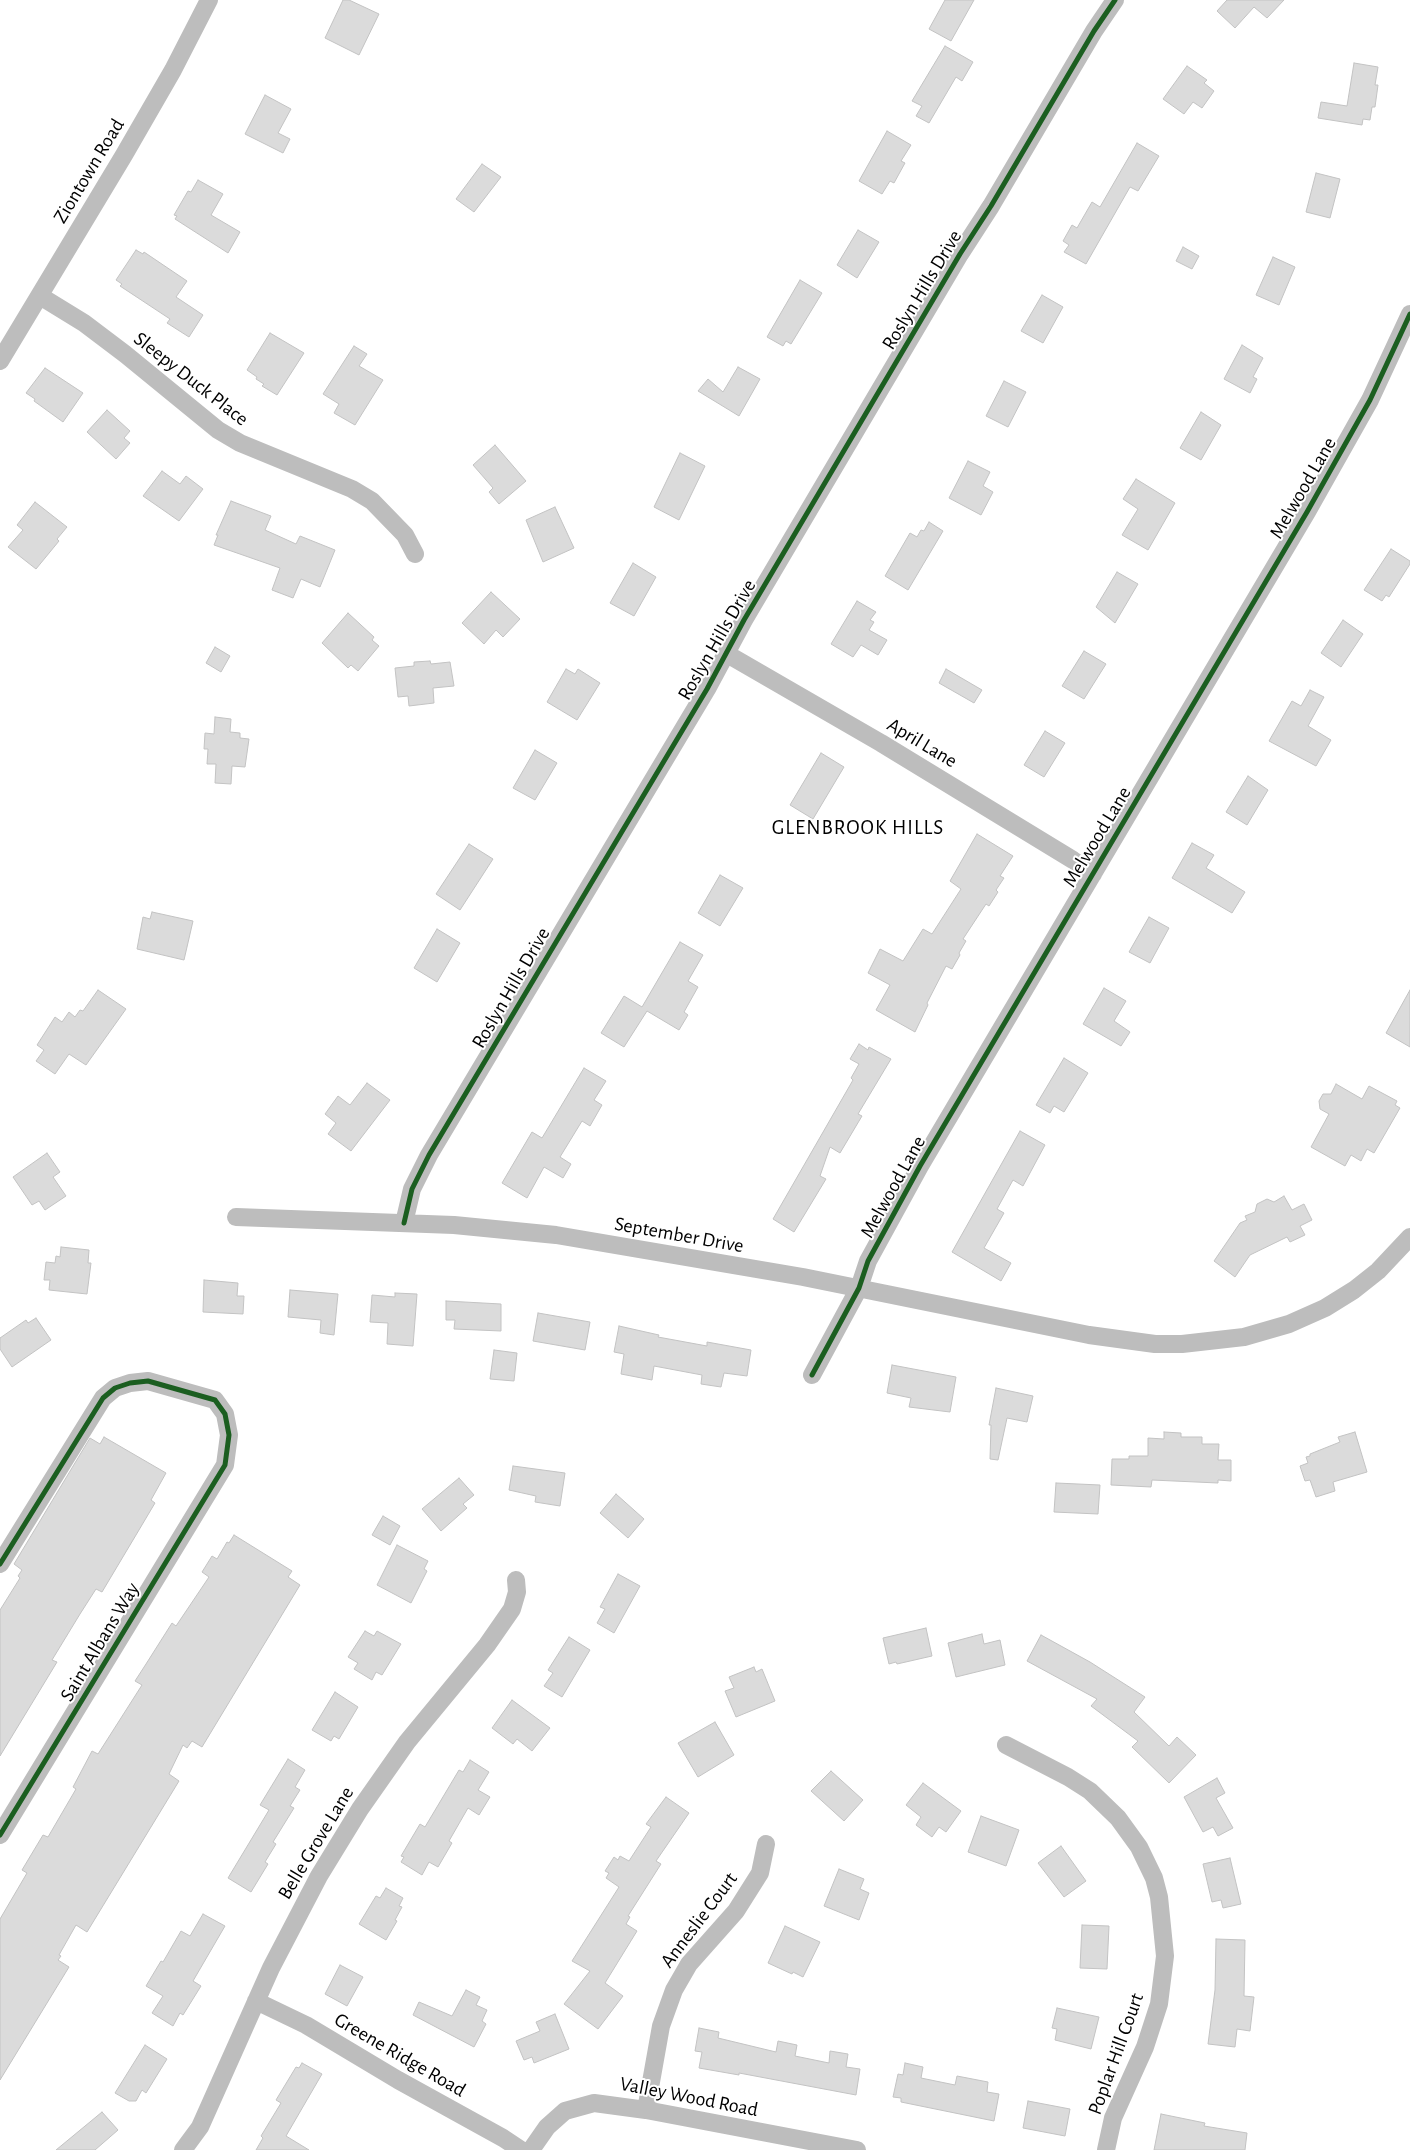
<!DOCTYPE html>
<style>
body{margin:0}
canvas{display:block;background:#fff}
</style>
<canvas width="1410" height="2150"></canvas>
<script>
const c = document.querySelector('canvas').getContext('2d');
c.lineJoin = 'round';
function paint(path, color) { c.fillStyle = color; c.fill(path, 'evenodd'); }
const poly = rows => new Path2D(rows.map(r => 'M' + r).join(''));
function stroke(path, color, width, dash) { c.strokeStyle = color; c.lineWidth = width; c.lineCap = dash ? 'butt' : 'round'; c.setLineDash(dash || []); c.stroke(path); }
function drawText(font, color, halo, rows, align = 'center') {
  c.font = font + ' "Alegreya Sans",sans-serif'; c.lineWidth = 4; c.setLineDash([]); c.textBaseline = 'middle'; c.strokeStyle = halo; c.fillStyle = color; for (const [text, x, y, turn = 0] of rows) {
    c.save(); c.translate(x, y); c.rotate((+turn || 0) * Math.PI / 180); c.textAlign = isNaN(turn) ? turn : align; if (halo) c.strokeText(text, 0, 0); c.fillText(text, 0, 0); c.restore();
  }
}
const building = poly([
 [343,0,349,0,379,14,359,55,325,38,343,0],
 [945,0,974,0,951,41,929,29,945,0],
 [1227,0,1284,0,1267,18,1254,7,1235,28,1217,11,1227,0],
 [945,46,973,62,962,81,956,77,929,123,916,116,922,106,912,101,945,46],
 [1354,63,1378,67,1375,85,1378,85,1375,107,1372,107,1370,120,1363,119,1362,125,1318,118,1321,102,1347,106,1354,63],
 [1187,66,1207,80,1204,83,1214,91,1202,108,1193,102,1184,114,1163,99,1187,66],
 [265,95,291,109,278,133,290,139,283,153,245,134,265,95],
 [887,131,911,145,901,161,905,163,894,183,890,181,882,194,859,181,887,131],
 [1137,143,1159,156,1138,191,1130,187,1086,264,1064,252,1069,245,1063,241,1072,225,1077,228,1092,202,1100,207,1137,143],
 [482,164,501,177,474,212,456,199,482,164],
 [1316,173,1340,179,1330,218,1306,212,1316,173],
 [198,180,223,194,211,215,240,232,228,253,175,219,177,216,174,215,188,191,191,192,198,180],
 [858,230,879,242,857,278,837,265,858,230],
 [1183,247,1199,256,1192,269,1176,261,1183,247],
 [136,250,143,254,144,252,187,281,176,297,203,315,189,337,167,323,170,319,120,286,122,284,116,280,136,250],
 [1273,257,1295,267,1279,305,1256,295,1273,257],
 [800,280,822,293,791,344,786,341,783,346,767,337,800,280],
 [1042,295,1063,307,1043,343,1021,331,1042,295],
 [270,333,304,353,277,395,262,386,264,384,256,379,257,377,247,370,270,333],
 [1242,345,1263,358,1253,377,1257,379,1250,393,1224,379,1242,345],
 [354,346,367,354,359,366,383,380,355,425,334,413,339,404,323,394,354,346],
 [738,367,760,379,739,416,698,391,708,379,723,392,738,367],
 [45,368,83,393,63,422,34,401,35,399,26,393,45,368],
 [1004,381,1026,392,1008,427,986,416,1004,381],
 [107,410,130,431,124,438,130,443,116,459,87,432,107,410],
 [1201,412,1221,425,1201,460,1180,448,1201,412],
 [495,445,526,481,499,504,489,492,493,488,473,465,495,445],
 [680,453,705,466,679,520,654,507,680,453],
 [968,461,990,472,983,486,993,492,981,515,949,498,968,461],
 [162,471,180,484,186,476,203,489,179,521,143,496,162,471],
 [1136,479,1175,503,1148,550,1122,535,1138,509,1123,499,1136,479],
 [231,501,271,516,265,530,296,544,300,536,335,550,320,587,301,579,293,598,272,590,280,568,214,545,218,535,216,535,231,501],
 [35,502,67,527,57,539,59,541,36,569,8,547,23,530,17,525,35,502],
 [555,507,574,548,543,562,526,520,555,507],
 [929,522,943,531,908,590,885,576,910,533,917,537,921,530,924,531,929,522],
 [1391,549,1410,561,1410,564,1389,597,1386,595,1382,601,1364,590,1391,549],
 [633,563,656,577,634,616,610,603,633,563],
 [1117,572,1138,584,1115,623,1096,607,1117,572],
 [491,592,520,619,503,637,496,630,484,644,462,623,491,592],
 [857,601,876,612,870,620,874,622,869,630,887,640,878,655,861,645,853,657,831,644,857,601],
 [348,613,374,637,372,640,379,646,358,671,351,665,348,668,322,643,348,613],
 [1343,620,1363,634,1341,667,1321,653,1343,620],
 [215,647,230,656,221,672,206,663,215,647],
 [1084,651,1106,664,1084,699,1062,686,1084,651],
 [430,661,431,664,450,662,454,686,433,688,434,703,409,706,408,696,398,697,395,668,414,666,414,662,430,661],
 [566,669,575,674,578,669,600,683,577,720,547,702,566,669],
 [946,669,982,690,974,703,939,683,946,669],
 [1310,690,1324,697,1308,726,1331,740,1316,766,1269,741,1292,701,1301,706,1310,690],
 [215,717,231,719,230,732,240,733,240,738,249,739,245,767,232,766,231,784,215,783,216,764,207,764,208,749,204,749,205,733,214,734,215,717],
 [1045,731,1065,743,1044,777,1024,765,1045,731],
 [535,750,557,763,535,800,513,788,535,750],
 [821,753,844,767,813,819,790,805,821,753],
 [1248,776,1268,790,1247,825,1226,812,1248,776],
 [977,834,1013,856,1000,876,1004,878,996,890,998,892,989,906,986,904,963,939,966,941,959,953,960,955,952,969,946,966,927,1003,928,1005,915,1032,876,1010,890,985,868,973,880,949,903,961,923,929,932,934,961,889,950,881,977,834],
 [1192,843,1214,855,1206,868,1245,892,1232,913,1172,878,1192,843],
 [469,844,493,859,460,910,436,894,469,844],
 [720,875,743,888,720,926,698,913,720,875],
 [152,912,193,921,184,960,137,949,143,917,150,919,152,912],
 [1149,917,1169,928,1150,963,1129,952,1149,917],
 [437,929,460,943,437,982,414,968,437,929],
 [680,942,703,955,688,981,698,987,684,1012,688,1015,679,1030,647,1011,624,1047,601,1033,624,996,642,1007,680,942],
 [1104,988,1126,1001,1114,1021,1130,1032,1121,1046,1083,1024,1104,988],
 [98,990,126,1009,86,1065,69,1054,55,1074,36,1061,44,1050,37,1045,55,1017,62,1022,69,1012,75,1017,80,1010,83,1011,98,990],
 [1410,990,1410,1047,1386,1033,1410,990],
 [859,1044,868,1050,869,1047,891,1059,858,1114,862,1116,840,1153,830,1147,820,1176,826,1179,794,1232,773,1219,853,1080,851,1078,859,1064,850,1059,859,1044],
 [1064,1058,1088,1073,1064,1112,1054,1106,1050,1113,1036,1105,1064,1058],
 [584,1068,606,1081,594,1100,602,1105,590,1126,582,1121,560,1157,571,1164,563,1178,544,1167,527,1198,502,1183,532,1132,542,1138,584,1068],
 [367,1083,390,1100,351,1151,328,1134,336,1123,325,1114,338,1096,350,1105,367,1083],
 [1336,1084,1362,1099,1369,1086,1397,1101,1395,1105,1400,1108,1374,1153,1367,1149,1361,1161,1351,1155,1345,1166,1311,1147,1329,1114,1320,1109,1319,1101,1323,1094,1331,1094,1336,1084],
 [1020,1131,1045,1145,1023,1186,1013,1180,997,1209,1004,1213,984,1248,1011,1263,1001,1281,952,1252,1020,1131],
 [47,1153,60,1172,53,1177,66,1196,45,1210,39,1201,32,1205,13,1177,47,1153],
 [1284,1196,1292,1210,1304,1204,1312,1220,1300,1226,1305,1235,1290,1242,1287,1237,1250,1255,1235,1277,1214,1261,1240,1223,1247,1220,1245,1216,1255,1212,1257,1204,1267,1199,1274,1202,1284,1196],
 [61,1247,89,1250,88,1263,91,1263,87,1294,49,1290,50,1280,44,1280,46,1262,55,1263,56,1256,60,1257,61,1247],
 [204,1280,238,1283,237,1296,244,1296,243,1314,203,1312,204,1280],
 [290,1290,338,1294,334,1335,320,1333,321,1320,288,1317,290,1290],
 [395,1293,417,1294,413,1346,387,1344,388,1323,370,1322,372,1295,395,1297,395,1293],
 [446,1301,501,1304,501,1331,454,1329,455,1320,446,1320,446,1301],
 [538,1313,590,1322,585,1350,533,1341,538,1313],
 [36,1318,51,1340,12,1367,0,1349,0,1338,26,1320,28,1323,36,1318],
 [619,1326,659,1335,658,1337,707,1346,707,1342,751,1350,747,1376,724,1373,721,1387,701,1384,702,1375,654,1366,652,1380,621,1374,624,1354,614,1352,619,1326],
 [494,1350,517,1353,514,1381,490,1379,494,1350],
 [892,1365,956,1377,950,1412,909,1407,911,1398,887,1393,892,1365],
 [996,1388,1033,1396,1027,1422,1007,1418,998,1460,990,1459,991,1425,989,1425,996,1388],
 [1164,1432,1181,1433,1181,1437,1202,1437,1202,1444,1219,1444,1218,1460,1231,1460,1231,1481,1218,1480,1218,1483,1152,1480,1151,1487,1111,1485,1112,1459,1129,1459,1129,1456,1148,1456,1148,1438,1164,1439,1164,1432],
 [1355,1432,1367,1472,1333,1482,1335,1491,1316,1497,1310,1480,1305,1481,1300,1466,1308,1463,1306,1457,1310,1456,1310,1454,1340,1442,1338,1437,1355,1432],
 [104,1437,166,1473,151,1500,155,1503,136,1535,102,1592,96,1589,80,1614,52,1660,57,1662,0,1756,0,1610,20,1578,18,1576,22,1570,14,1564,90,1438,100,1444,104,1437],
 [513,1466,565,1473,560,1506,535,1502,536,1496,509,1490,513,1466],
 [459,1478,474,1495,463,1504,467,1508,441,1531,422,1509,459,1478],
 [1056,1483,1100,1485,1098,1514,1054,1512,1056,1483],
 [616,1494,644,1519,628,1538,600,1513,616,1494],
 [383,1516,400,1526,390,1545,372,1535,383,1516],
 [234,1535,292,1571,288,1577,300,1585,202,1747,192,1741,187,1748,183,1745,169,1774,179,1781,87,1932,76,1925,59,1955,61,1956,58,1960,69,1967,0,2080,0,1919,27,1873,22,1870,43,1835,48,1837,76,1789,73,1787,92,1751,98,1754,142,1685,135,1681,146,1664,172,1623,176,1626,209,1577,202,1572,212,1556,217,1559,227,1542,229,1543,234,1535],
 [397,1545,428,1561,424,1569,427,1571,411,1603,377,1585,397,1545],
 [618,1574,640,1586,614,1633,597,1623,605,1609,600,1607,618,1574],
 [926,1628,932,1656,897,1664,896,1662,889,1664,883,1638,926,1628],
 [365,1631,374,1636,377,1631,401,1644,382,1675,376,1672,372,1680,354,1669,358,1663,348,1657,365,1631],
 [982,1634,984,1644,1000,1640,1005,1665,956,1677,948,1643,982,1634],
 [1041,1635,1090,1662,1145,1697,1134,1712,1169,1746,1177,1737,1196,1755,1169,1783,1132,1747,1138,1741,1091,1706,1097,1699,1027,1661,1041,1635],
 [569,1637,590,1650,562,1697,544,1686,553,1673,548,1670,569,1637],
 [754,1667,756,1672,762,1669,775,1701,736,1717,725,1691,734,1688,729,1677,754,1667],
 [335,1692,358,1707,339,1739,334,1736,331,1741,312,1730,335,1692],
 [512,1700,550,1728,532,1751,517,1739,513,1744,492,1728,512,1700],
 [715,1722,734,1755,698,1777,678,1743,715,1722],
 [288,1759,305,1770,295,1787,300,1790,290,1806,294,1808,273,1842,276,1844,265,1862,268,1864,251,1892,228,1878,269,1810,260,1805,288,1759],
 [470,1760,489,1772,478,1790,490,1797,479,1815,468,1808,449,1841,452,1843,438,1867,429,1862,422,1875,401,1862,404,1857,401,1856,420,1824,425,1827,459,1770,463,1772,470,1760],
 [831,1771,863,1800,844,1821,811,1791,831,1771],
 [1217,1778,1225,1793,1216,1798,1233,1828,1218,1836,1213,1827,1203,1832,1184,1797,1217,1778],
 [923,1783,961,1811,946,1832,939,1827,932,1837,916,1825,921,1817,906,1805,923,1783],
 [666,1797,689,1813,656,1861,661,1864,628,1916,630,1917,626,1924,637,1931,605,1983,623,1996,598,2029,564,2004,590,1971,572,1961,619,1887,606,1878,609,1873,605,1871,614,1857,618,1860,620,1856,629,1861,651,1827,646,1824,666,1797],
 [981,1816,1019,1830,1006,1866,968,1852,981,1816],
 [1061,1846,1086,1881,1064,1897,1038,1863,1061,1846],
 [1230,1858,1241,1904,1223,1908,1221,1900,1212,1902,1203,1864,1230,1858],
 [839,1869,864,1879,860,1889,869,1893,859,1920,824,1906,839,1869],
 [386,1888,403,1898,399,1906,402,1907,395,1920,397,1921,386,1940,359,1924,376,1896,380,1898,386,1888],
 [203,1914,225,1926,193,1981,201,1986,183,2015,180,2013,173,2026,152,2013,163,1996,146,1986,161,1961,163,1962,181,1931,190,1936,203,1914],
 [1082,1925,1109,1926,1107,1969,1080,1968,1082,1925],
 [785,1926,820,1942,803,1977,793,1972,792,1974,768,1963,785,1926],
 [1216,1939,1245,1940,1244,1996,1254,1997,1250,2031,1237,2029,1235,2047,1208,2044,1215,1990,1216,1939],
 [340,1965,363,1977,347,2006,325,1994,340,1965],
 [466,1990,480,1997,476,2005,487,2010,482,2021,486,2024,474,2047,413,2015,419,2002,452,2016,466,1990],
 [1057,2008,1099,2017,1091,2049,1055,2040,1057,2029,1052,2028,1057,2008],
 [555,2014,569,2049,534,2063,532,2057,524,2060,516,2041,540,2031,536,2022,555,2014],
 [699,2028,719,2032,718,2038,776,2052,778,2041,797,2045,795,2056,829,2063,830,2051,848,2054,846,2067,860,2069,856,2095,739,2073,739,2075,699,2068,702,2052,695,2051,699,2028],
 [145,2045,167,2059,146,2093,142,2090,136,2101,129,2101,115,2093,145,2045],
 [302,2063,322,2074,286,2136,309,2150,256,2150,263,2138,261,2136,281,2103,276,2100,296,2067,299,2068,302,2063],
 [905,2063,923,2067,921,2078,955,2085,957,2076,988,2082,987,2092,999,2094,994,2121,901,2102,901,2098,893,2097,898,2074,903,2075,905,2063],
 [1028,2101,1070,2109,1065,2136,1023,2128,1028,2101],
 [102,2112,118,2130,95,2150,56,2150,102,2112],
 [1161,2114,1205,2123,1204,2126,1247,2133,1245,2150,1154,2150,1161,2114]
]);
const minor = poly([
 [40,296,84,323,125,354,218,430,240,443,352,489,372,501,405,535,415,554],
 [0,361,124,155,173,70,209,0],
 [727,654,881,743,1073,860,1093,874],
 [236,1217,454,1225,556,1235,803,1277,1089,1335,1155,1344,1182,1344,1244,1337,1289,1324,1325,1308,1354,1290,1378,1271,1410,1237],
 [404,1223,412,1189,429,1155,707,689,744,620,960,254,991,206,1094,31,1115,0],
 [812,1375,859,1288,868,1261,920,1166,1307,512,1370,400,1410,314],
 [0,1564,103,1398,115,1388,130,1383,148,1381,215,1400,225,1414,229,1435,225,1465,0,1835],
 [1006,1745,1068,1777,1090,1791,1118,1818,1139,1847,1154,1878,1159,1897,1165,1956,1159,2004,1145,2047,1113,2118,1106,2150],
 [256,2001,306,2025,398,2080,503,2138,521,2150],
 [646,2110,661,2026,674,1990,689,1964,736,1911,760,1873,766,1844],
 [183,2150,200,2127,271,1968,319,1876,360,1809,407,1742,487,1645,512,1609,517,1592,516,1580],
 [531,2150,547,2127,565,2111,594,2103,646,2110,857,2150]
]);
const cycleway = poly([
 [404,1223,412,1189,429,1155,707,689,744,620,960,254,991,206,1094,31,1115,0],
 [812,1375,859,1288,868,1261,920,1166,1307,512,1370,400,1410,314],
 [0,1564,103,1398,115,1388,130,1383,148,1381,215,1400,225,1414,229,1435,225,1465,0,1835]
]);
const streetNames = [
 ["Ziontown Road",89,171,-59],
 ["Roslyn Hills Drive",922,290,-59],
 ["Sleepy Duck Place",191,379,38],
 ["Melwood Lane",1303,488,-60],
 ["Roslyn Hills Drive",717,640,-60],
 ["April Lane",922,743,31],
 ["Melwood Lane",1097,837,-59],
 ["Roslyn Hills Drive",511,988,-60],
 ["Melwood Lane",893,1187,-61],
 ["September Drive",679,1235,10],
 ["Saint Albans Way",100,1642,-59],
 ["Belle Grove Lane",316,1843,-59],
 ["Anneslie Court",699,1920,-53],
 ["Poplar Hill Court",1116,2054,-70],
 ["Greene Ridge Road",400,2055,30],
 ["Valley Wood Road",689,2097,11]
];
const neighbourhoodNames = [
 ["GLENBROOK HILLS",858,828]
];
paint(building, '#dbdbdb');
stroke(building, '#c3c3c3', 1);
stroke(minor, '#bdbdbd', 18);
stroke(cycleway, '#1b5e20', 5);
drawText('20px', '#000', '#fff', streetNames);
c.letterSpacing = '1px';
drawText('21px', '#000', '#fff', neighbourhoodNames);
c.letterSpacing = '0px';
</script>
